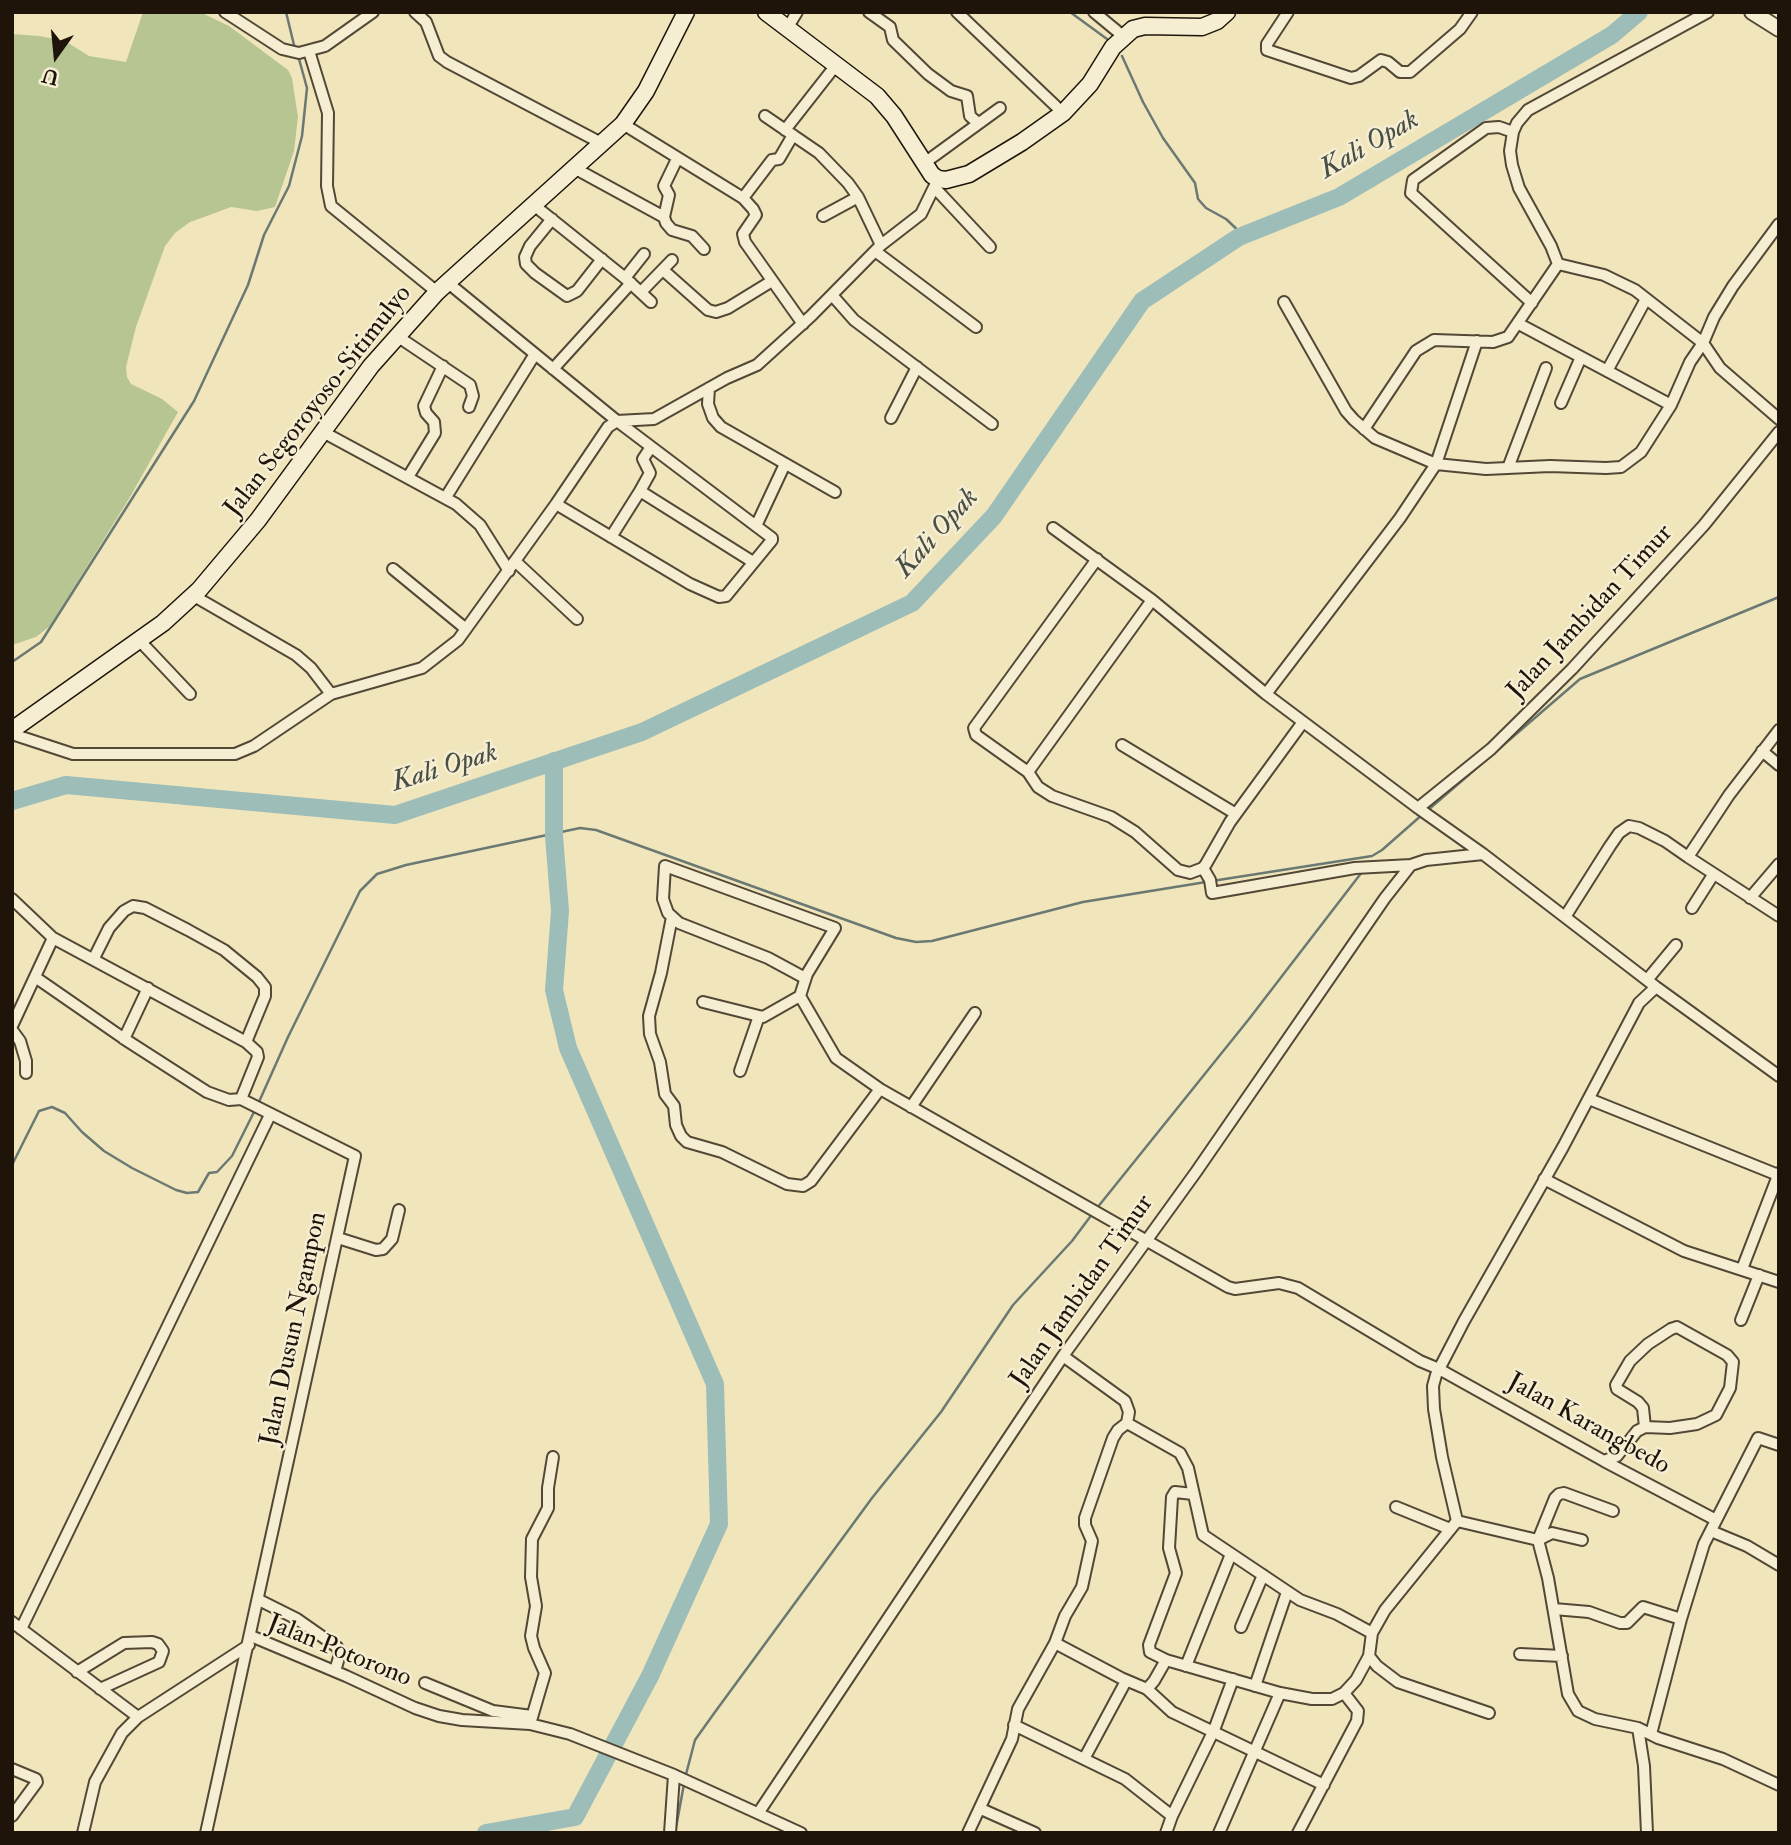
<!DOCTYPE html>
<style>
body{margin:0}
#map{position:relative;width:1791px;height:1845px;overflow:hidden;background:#f1e5bc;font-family:"IM FELL Double Pica",serif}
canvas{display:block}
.frame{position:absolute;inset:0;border:14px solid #1e1409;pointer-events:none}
.north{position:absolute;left:21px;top:21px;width:70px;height:70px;-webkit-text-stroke:5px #f6eed3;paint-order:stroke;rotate:195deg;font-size:19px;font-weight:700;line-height:28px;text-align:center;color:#1e1409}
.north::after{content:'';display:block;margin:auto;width:24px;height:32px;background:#1e1409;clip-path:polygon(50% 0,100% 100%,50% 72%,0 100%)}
</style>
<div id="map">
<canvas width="1791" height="1845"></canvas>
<div class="frame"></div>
<div class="north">U</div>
</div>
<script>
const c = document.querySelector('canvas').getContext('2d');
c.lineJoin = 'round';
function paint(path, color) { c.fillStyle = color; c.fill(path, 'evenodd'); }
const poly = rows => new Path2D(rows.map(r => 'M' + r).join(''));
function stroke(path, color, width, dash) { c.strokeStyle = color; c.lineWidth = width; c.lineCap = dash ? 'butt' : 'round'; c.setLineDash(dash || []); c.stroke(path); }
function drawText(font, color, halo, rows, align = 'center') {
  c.font = font + ' "IM FELL Double Pica",serif'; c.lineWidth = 5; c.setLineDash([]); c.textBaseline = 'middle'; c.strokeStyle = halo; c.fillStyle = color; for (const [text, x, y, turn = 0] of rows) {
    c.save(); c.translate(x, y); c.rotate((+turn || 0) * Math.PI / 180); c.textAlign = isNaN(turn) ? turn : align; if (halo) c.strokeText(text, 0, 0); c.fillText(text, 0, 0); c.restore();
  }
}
const green = poly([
 [143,12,200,12,229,26,288,70,292,78,298,117,294,151,275,207,257,211,231,207,207,216,190,222,175,233,165,246,136,327,126,367,127,377,131,384,162,399,178,412,130,497,50,626,36,637,12,645,12,34,39,36,65,41,89,56,126,62]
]);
const stream = poly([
 [286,12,294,45],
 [1070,12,1107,39],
 [1122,56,1143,102,1163,138,1195,183,1198,199,1206,208,1226,219,1243,235],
 [12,662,41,642,194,401,248,285,264,235,289,186,302,136,307,88,299,59],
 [1428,810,1580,679,1779,597],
 [1212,881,1372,856,1382,850,1423,814],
 [258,1104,288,1037,360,891,377,874,406,865,580,828,596,830,896,938,916,942,932,941,1083,902,1206,882],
 [12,1165,39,1111,52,1107,65,1113,82,1132,104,1151,132,1168,176,1190,187,1193,198,1192,209,1173,217,1172,232,1156,255,1110],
 [1097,1208,1249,1019,1362,872],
 [685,1778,695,1740,715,1712,872,1498,941,1412,1013,1305,1072,1241,1093,1213],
 [675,1833,684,1784]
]);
const river = poly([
 [12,801,66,785,395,815,642,732,912,603,994,516,1142,301,1239,237,1339,197,1612,35,1639,12],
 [486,1833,575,1817,650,1676,719,1524,715,1384,568,1048,554,990,560,911,554,836,554,761]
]);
const minor = poly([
 [225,12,282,49,299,53,325,46,373,12],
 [415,12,426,22,439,56,447,62,603,144],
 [869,12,890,27,893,40,928,74,951,91,967,96,970,116,978,123],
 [957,12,1063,113],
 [1094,12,1123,36],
 [1288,12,1267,44,1267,50,1351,78,1359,76,1381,60,1388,62,1400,72,1410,72,1460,29,1472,12],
 [1708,12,1528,110,1517,123,1513,132,1510,151,1512,165,1519,188,1551,246,1558,264,1604,275,1635,290,1703,343,1720,368,1779,419],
 [788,27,797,12],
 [309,51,328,113,327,186,331,206,437,292],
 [765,116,819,153,848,183,858,197,881,245],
 [623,124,743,198,753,209,756,215,743,234,745,242,803,324],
 [785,130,836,65],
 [1513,132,1499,127,1486,128,1413,180,1411,193,1532,303],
 [677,159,664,186,669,195,664,217,666,223,672,230,692,236,704,249],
 [923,164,1000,108],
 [576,169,664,217],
 [935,188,990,247],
 [743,198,772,160,779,159,793,135],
 [535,206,625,278,651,302],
 [823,216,858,197],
 [552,219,530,246,525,257,526,264,535,273,567,296,577,291,602,259],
 [875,251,976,327],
 [663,270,708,310,716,312,728,308,772,281],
 [625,278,644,254],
 [447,282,617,421,756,526,772,538,772,540,726,596,719,597,690,584,556,504],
 [641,292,672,260],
 [832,295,854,320,992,424],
 [1284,302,1346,411,1354,420,1375,438,1436,464,1477,341],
 [1519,324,1671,405],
 [397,336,470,385,473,396,469,407],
 [553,369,631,283],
 [1607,371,1646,299],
 [709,388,708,404,713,418,721,427,835,492],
 [1561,403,1581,357],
 [891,418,917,367],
 [1364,429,1416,351,1434,340,1493,342,1508,337,1558,264],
 [323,432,456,504,480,525,509,571],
 [651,447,643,459,650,473,640,491,753,562],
 [1508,468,1546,368],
 [408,477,435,433,434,422,426,413,424,406,443,366],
 [446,497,535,354],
 [756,526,785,464],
 [1053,528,1152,600,1266,694,1418,808,1483,854,1656,987,1779,1076],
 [611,537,640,491],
 [1097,559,974,728,976,735,1028,772,1038,787,1052,796,1111,817,1135,832,1178,870,1190,873,1203,868,1206,864,1230,822,1303,722],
 [516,562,577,619],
 [393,569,466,629],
 [194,596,296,655,311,668,331,694],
 [139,640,190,694],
 [1266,694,1400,518,1436,464,1486,469,1550,466,1606,468,1621,467,1641,452,1671,405,1690,362,1703,343,1714,317,1733,286,1779,224],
 [1779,730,1729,795,1688,857,1779,916],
 [12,734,73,754,235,754,254,746,331,694,422,668,458,640,556,504,608,427,617,421,654,419,727,378,757,365,811,316,881,245,921,214,938,179],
 [1122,745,1236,814],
 [1762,751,1779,765],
 [1028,772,1152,600],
 [1418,808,1491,749,1572,669,1704,525,1779,432],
 [1203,868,1210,880,1212,893,1355,868,1411,865],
 [1750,898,1779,864],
 [12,899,53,938],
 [1692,908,1713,875],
 [672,917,661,973,649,1016,650,1034,660,1062,665,1094,674,1106,676,1125,681,1136,687,1142,722,1152,787,1184,803,1186,811,1181,880,1089],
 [1565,917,1610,846,1619,833,1629,826,1639,828,1665,841,1688,857],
 [94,958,109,928,124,911,133,906,145,908,188,930,224,950,257,977,265,987,265,996,246,1042],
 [35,977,126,1040,207,1092,229,1100,241,1099],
 [805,978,768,958,679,923,668,913,663,899,665,866,835,928,807,974,800,996,836,1058,880,1089,1228,1287,1235,1289,1279,1283,1298,1288,1420,1361,1439,1369,1604,1461,1716,1520],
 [1647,980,1676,945],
 [703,1002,763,1017,800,996],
 [12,1026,53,938,246,1042,257,1052,258,1057,241,1099,355,1156,206,1833],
 [12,1030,20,1041,26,1061,26,1073],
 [124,1039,148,988],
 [740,1071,759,1016],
 [1589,1099,1778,1175],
 [911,1107,975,1013],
 [1544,1179,1684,1251,1779,1282],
 [338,1238,376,1250,383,1249,392,1239,399,1210],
 [1742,1269,1779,1173],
 [1741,1320,1759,1275],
 [1063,1356,1125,1401,1129,1412,1127,1423,1180,1453,1188,1468,1203,1535,1300,1600,1337,1614,1372,1633],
 [1604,1461,1617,1456,1637,1431,1645,1427,1670,1428,1697,1424,1716,1415,1730,1388,1733,1362,1727,1355,1677,1327,1671,1329,1648,1344,1630,1361,1616,1385,1617,1389,1638,1402,1643,1408,1645,1427],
 [1193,1494,1175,1492,1172,1497,1169,1548,1176,1573,1149,1645,1150,1652,1166,1660,1280,1693,1312,1699,1332,1699,1344,1693,1356,1680,1369,1656,1372,1633,1385,1610,1457,1521],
 [1396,1507,1450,1529],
 [1613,1511,1564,1493,1559,1494,1555,1498,1538,1540,1457,1521,1442,1457,1434,1409,1433,1386,1436,1375,1464,1321,1563,1147,1639,1003,1656,987],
 [1711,1531,1747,1546,1779,1565],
 [1582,1540,1552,1533,1538,1540,1548,1578,1568,1694,1578,1711,1595,1719,1638,1728,1658,1738,1723,1759,1779,1785],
 [259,1600,297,1619,337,1647,340,1654,335,1671],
 [1554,1609,1589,1612,1620,1623,1627,1623,1643,1607,1681,1619],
 [12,1622,138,1717],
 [1241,1627,1263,1575],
 [21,1629,270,1115],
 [251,1636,346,1676,415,1708,439,1716,462,1720,530,1724,570,1734,674,1775,801,1833],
 [1055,1643,1121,1678,1147,1689,1172,1712,1324,1785],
 [1520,1654,1562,1656],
 [1369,1656,1377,1666,1398,1682,1489,1713],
 [1186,1666,1231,1554],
 [77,1672,124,1643,152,1642,158,1644,163,1651,159,1662,100,1689],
 [425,1683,493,1711,532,1716],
 [1255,1686,1287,1592],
 [1147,1689,1154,1681,1166,1660],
 [530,1724,545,1673,534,1648,531,1636,536,1606,531,1577,532,1539,548,1508,548,1488,553,1457],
 [1014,1725,1125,1779,1172,1816],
 [1638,1728,1644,1766,1647,1833],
 [1651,1734,1681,1619,1704,1544,1758,1438,1779,1445],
 [1084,1759,1126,1681],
 [12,1769,36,1779,37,1782,12,1816],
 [981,1809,1035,1833],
 [759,1812,1063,1356,1196,1172,1385,898,1411,865,1426,860,1483,854],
 [83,1833,95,1782,122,1733,138,1717,249,1645],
 [670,1833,674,1775],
 [968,1833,1012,1739,1018,1709,1055,1643,1065,1616,1082,1587,1092,1541,1085,1525,1085,1518,1113,1438,1118,1430,1127,1423],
 [1166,1833,1172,1816,1214,1730,1233,1679],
 [1219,1833,1280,1693],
 [1298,1833,1357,1721,1358,1711,1344,1693]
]);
const tertiary = poly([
 [1752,12,1779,29]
]);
const secondary = poly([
 [766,12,877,96,894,116,932,175,938,179,946,180,969,174,1022,142,1063,113,1090,84,1113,47,1133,29,1145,26,1202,27,1217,21,1227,12],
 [12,730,163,623,199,590,258,520,371,366,437,292,623,124,646,91,686,12]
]);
const streetNames = [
 ["Jalan Segoroyoso-Sitimulyo",319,402,-52],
 ["Jalan Jambidan Timur",1591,613,-47],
 ["Jalan Jambidan Timur",1083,1292,-55],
 ["Jalan Dusun Ngampon",295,1329,-78],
 ["Jalan Karangbedo",1588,1425,29],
 ["Jalan Potorono",339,1652,22]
];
const waterNames = [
 ["Kali Opak",1370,146,-30],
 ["Kali Opak",938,534,-48],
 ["Kali Opak",445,769,-17]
];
paint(green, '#b7c593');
stroke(stream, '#6a7972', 2.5);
stroke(river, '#9cbdb8', 18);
stroke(minor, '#534836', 14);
stroke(tertiary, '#534836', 18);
stroke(secondary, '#1e1409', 19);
stroke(minor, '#f6eed3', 10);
stroke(tertiary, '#f6eed3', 14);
stroke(secondary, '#f6eed3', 16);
drawText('26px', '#1e1409', '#f6eed3', streetNames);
drawText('italic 28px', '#4a4f46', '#f6eed3', waterNames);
</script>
